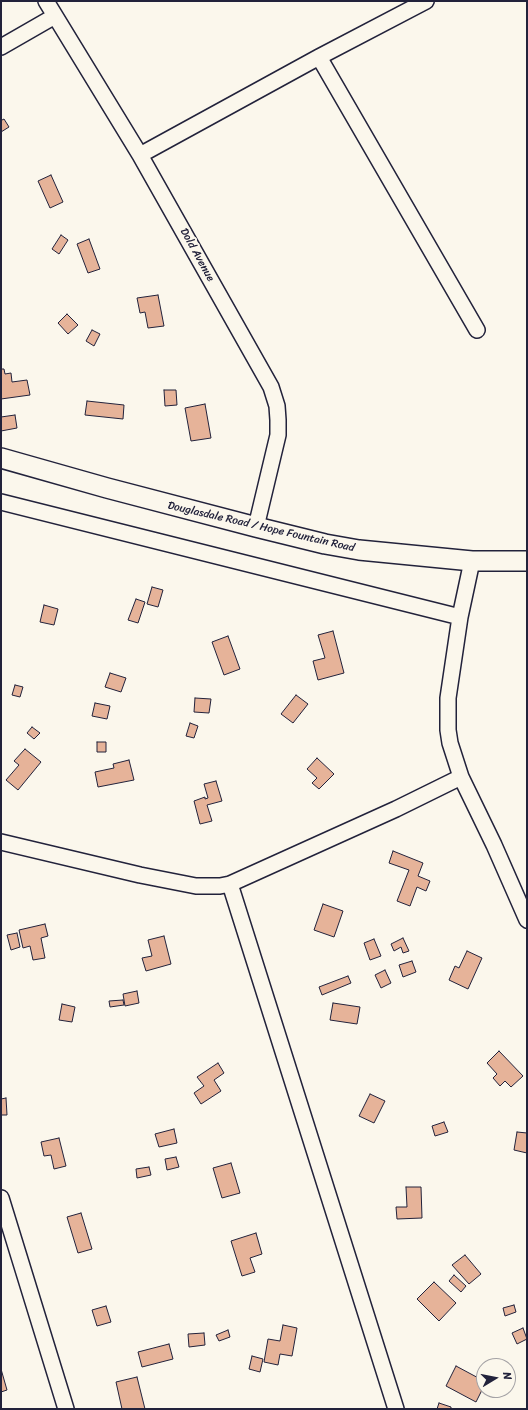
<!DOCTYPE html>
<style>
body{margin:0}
#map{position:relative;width:528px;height:1410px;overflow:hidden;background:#fbf7ec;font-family:Sriracha,sans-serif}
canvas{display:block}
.frame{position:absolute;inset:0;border:2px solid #22223b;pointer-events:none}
.north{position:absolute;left:476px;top:1358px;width:40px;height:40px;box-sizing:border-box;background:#fbf7ec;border:1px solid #a4a2a5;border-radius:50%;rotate:80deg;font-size:11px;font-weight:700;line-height:16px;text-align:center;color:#22223b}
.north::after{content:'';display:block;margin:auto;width:14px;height:18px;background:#22223b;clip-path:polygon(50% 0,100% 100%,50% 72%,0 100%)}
</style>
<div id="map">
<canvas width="528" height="1410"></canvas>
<div class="frame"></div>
<div class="north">N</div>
</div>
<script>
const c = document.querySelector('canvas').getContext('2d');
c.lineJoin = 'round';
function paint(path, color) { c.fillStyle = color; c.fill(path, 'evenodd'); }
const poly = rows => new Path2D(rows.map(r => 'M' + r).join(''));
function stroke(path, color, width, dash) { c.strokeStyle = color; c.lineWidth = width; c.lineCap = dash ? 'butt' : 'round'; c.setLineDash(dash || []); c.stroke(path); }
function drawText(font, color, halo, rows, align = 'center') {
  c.font = font + ' Sriracha,sans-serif'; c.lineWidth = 4; c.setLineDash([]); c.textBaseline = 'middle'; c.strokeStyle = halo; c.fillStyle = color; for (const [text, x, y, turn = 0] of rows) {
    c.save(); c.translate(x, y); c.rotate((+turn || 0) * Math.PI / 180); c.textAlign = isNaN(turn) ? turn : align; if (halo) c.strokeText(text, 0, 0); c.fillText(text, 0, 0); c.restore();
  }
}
const building = poly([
 [1,119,2,120,4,119,9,127,1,132,1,119],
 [51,175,63,202,50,208,38,181,51,175],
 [61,235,68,240,59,254,52,249,61,235],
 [89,239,100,269,88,273,77,244,89,239],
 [158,295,164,326,148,328,145,312,140,313,137,298,158,295],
 [67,314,78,325,68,334,58,323,67,314],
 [92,330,100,334,94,346,86,341,92,330],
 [1,369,4,369,5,374,11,373,12,382,27,380,30,395,1,399,1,369],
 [164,390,176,390,177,405,165,406,164,390],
 [87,401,124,405,123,419,85,415,87,401],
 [205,404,211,438,191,441,185,408,205,404],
 [15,415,17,428,1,431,1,417,15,415],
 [152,587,163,590,158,607,147,604,152,587],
 [136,599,145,602,138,623,128,620,136,599],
 [44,605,58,609,54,625,40,622,44,605],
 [333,631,344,673,318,680,313,661,325,658,318,635,333,631],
 [228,636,240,669,224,675,212,642,228,636],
 [110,673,126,678,121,692,105,687,110,673],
 [15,685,23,687,20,697,12,695,15,685],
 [296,695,308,704,293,723,281,714,296,695],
 [195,698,211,699,209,713,194,712,195,698],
 [95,703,110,706,107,719,92,716,95,703],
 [190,723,198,726,194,738,186,736,190,723],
 [32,727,40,733,34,739,27,733,32,727],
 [97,742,106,742,106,752,97,752,97,742],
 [25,749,41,762,18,790,6,780,19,765,14,761,25,749],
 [317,758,334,774,319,789,312,783,317,778,307,769,317,758],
 [129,760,134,780,98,787,95,772,114,768,113,764,129,760],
 [216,781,222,801,207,805,212,821,200,824,194,801,205,797,205,799,208,798,204,784,216,781],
 [393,851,423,863,418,876,430,881,426,891,417,887,410,906,397,901,409,870,389,863,393,851],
 [323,904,343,911,334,937,314,930,323,904],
 [45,924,48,936,41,938,45,958,33,960,30,946,23,948,19,930,45,924],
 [17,933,20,947,11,950,7,935,17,933],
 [164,936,171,964,146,971,142,958,152,956,148,940,164,936],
 [403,938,409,951,403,953,401,947,394,951,391,944,403,938],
 [374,939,381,956,370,960,364,943,374,939],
 [467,951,482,958,468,989,449,980,455,966,459,968,467,951],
 [412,961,416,972,403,977,399,965,412,961],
 [385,970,391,983,381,988,375,975,385,970],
 [348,976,351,983,322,995,319,987,348,976],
 [137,991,139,1003,125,1006,123,994,137,991],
 [123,1000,124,1005,110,1007,109,1001,123,1000],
 [333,1003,360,1007,357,1024,330,1020,333,1003],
 [62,1004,75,1007,72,1022,59,1020,62,1004],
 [499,1051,523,1076,511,1087,505,1081,500,1086,493,1078,497,1074,487,1063,499,1051],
 [218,1063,224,1073,214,1080,221,1091,201,1104,194,1093,204,1086,197,1077,218,1063],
 [370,1094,385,1101,374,1123,359,1116,370,1094],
 [6,1098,7,1115,1,1115,1,1099,6,1098],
 [444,1122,448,1132,435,1136,432,1126,444,1122],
 [174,1129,177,1143,159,1147,155,1134,174,1129],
 [517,1132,527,1133,527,1153,514,1150,517,1132],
 [59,1138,66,1166,54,1169,51,1155,44,1156,41,1142,59,1138],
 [176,1157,179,1167,167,1170,165,1159,176,1157],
 [231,1163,240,1193,222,1198,213,1168,231,1163],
 [149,1167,151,1175,137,1178,136,1169,149,1167],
 [406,1187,421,1187,422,1218,397,1219,396,1207,407,1207,406,1187],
 [81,1213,92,1249,78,1253,67,1217,81,1213],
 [256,1233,262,1254,250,1258,255,1272,242,1276,231,1241,256,1233],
 [465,1255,481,1274,469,1284,452,1265,465,1255],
 [454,1275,466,1286,461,1292,449,1281,454,1275],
 [434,1282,456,1303,439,1321,417,1299,434,1282],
 [514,1305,516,1312,505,1316,503,1308,514,1305],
 [106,1306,111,1322,97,1326,92,1310,106,1306],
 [283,1325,297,1328,292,1356,280,1354,278,1365,264,1362,268,1339,280,1341,283,1325],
 [523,1328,527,1339,517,1344,512,1333,523,1328],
 [228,1330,230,1337,219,1341,216,1335,228,1330],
 [204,1333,205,1345,189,1347,188,1334,204,1333],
 [169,1344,173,1359,142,1367,138,1352,169,1344],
 [252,1356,263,1359,260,1372,249,1369,252,1356],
 [456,1366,484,1381,484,1386,476,1402,446,1386,456,1366],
 [1,1369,7,1390,1,1392,1,1369],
 [137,1377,145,1409,122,1409,116,1382,137,1377],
 [439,1403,451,1407,451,1409,437,1409,439,1403]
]);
const minor = poly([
 [46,1,140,155,271,387,277,406,278,420,278,435,256,527],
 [1,47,55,16],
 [319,57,477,330],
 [140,155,319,57,426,1],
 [1,502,460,617],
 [472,561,460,617,448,698,448,730,450,743,461,777,494,845,527,920],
 [1,842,140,875,196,886,220,886,230,884,396,809,461,777],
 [230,884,396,1409],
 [1,1198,66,1409]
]);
const major = poly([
 [1,458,107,488,256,527,325,544,359,550,472,561,527,561]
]);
const streetNames = [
 ["Dold Avenue",197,255,61],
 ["Douglasdale Road / Hope Fountain Road",261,527,13]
];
paint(building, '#e6b399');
stroke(building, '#22223b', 1);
stroke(minor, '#22223b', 18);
stroke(major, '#22223b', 22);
stroke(minor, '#fbf7ec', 15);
stroke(major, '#fbf7ec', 19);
drawText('11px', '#22223b', '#fbf7ec', streetNames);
</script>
